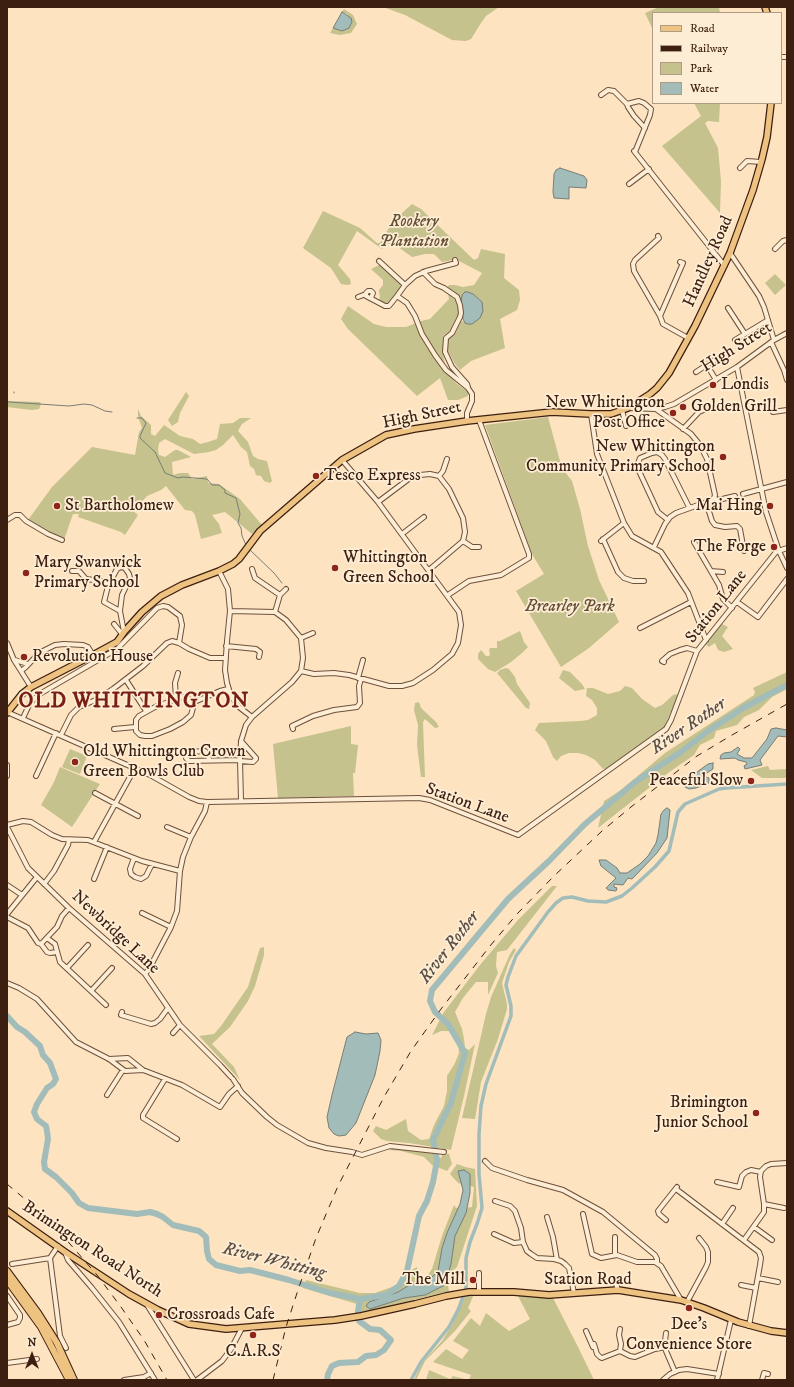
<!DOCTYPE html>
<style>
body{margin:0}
#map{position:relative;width:794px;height:1387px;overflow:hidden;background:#fde3bf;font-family:"IM FELL DW Pica",serif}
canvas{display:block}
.frame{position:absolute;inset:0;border:8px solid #3c1f11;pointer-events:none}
.legend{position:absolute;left:652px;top:12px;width:130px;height:92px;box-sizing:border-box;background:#feedd5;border:1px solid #b09b87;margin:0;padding:5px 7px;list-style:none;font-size:12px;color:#3c1f11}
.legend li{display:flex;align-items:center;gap:8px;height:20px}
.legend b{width:20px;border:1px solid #b09b87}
.north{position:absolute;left:12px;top:1335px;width:40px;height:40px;-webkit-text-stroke:3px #feedd5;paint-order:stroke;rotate:0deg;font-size:11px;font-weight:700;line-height:16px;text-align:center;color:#3c1f11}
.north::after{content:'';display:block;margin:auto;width:14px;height:18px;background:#3c1f11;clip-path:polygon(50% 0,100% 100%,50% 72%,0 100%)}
</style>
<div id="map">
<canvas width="794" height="1387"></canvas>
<div class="frame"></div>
<ul class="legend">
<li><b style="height:5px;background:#eec280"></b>Road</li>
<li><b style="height:5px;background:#3c1f11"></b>Railway</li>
<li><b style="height:11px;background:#c5c28e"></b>Park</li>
<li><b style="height:11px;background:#a2bcba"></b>Water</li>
</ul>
<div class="north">N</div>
</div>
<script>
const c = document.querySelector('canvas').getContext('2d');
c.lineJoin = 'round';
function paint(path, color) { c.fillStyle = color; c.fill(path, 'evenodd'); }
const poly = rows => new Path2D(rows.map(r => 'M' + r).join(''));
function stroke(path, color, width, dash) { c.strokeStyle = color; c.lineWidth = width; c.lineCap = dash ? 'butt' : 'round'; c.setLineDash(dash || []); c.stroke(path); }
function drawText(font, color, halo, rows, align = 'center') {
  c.font = font + ' "IM FELL DW Pica",serif'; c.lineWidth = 3.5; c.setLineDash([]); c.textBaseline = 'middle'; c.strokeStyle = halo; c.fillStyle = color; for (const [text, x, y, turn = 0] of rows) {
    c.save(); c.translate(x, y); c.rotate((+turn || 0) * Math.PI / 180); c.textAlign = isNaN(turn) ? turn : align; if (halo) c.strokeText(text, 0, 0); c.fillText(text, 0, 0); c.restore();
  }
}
const green = poly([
 [383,7,499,7,486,16,481,23,471,39,466,41,452,40,405,15],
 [659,7,719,7,720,13,653,13,653,30,645,13],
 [344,9,353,15,357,24,351,33,340,35,330,33,333,28,342,31,349,28,352,22,347,14,342,12],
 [694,103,720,103,719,122,708,121,705,123,718,148,721,181,720,213,662,146,701,116],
 [412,204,421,209,474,260,478,258,481,249,505,254,504,278,519,290,520,300,517,310,500,319,505,348,471,361,460,370,455,364,448,351,448,338,453,335,457,330,453,325,451,330,443,336,443,354,446,371,456,383,468,392,468,396,458,400,448,400,440,378,417,396,348,329,341,319,348,306,374,324,386,327,406,327,421,321,430,319,449,299,448,294,455,300,458,307,459,312,458,317,455,320,460,320,468,324,482,302,473,294,462,295,461,303,459,296,447,288,449,285,455,285,463,287,474,285,482,273,459,261,453,260,442,262,434,254,425,254,412,257,394,244,385,244,382,249,357,231,338,265,350,279,351,284,347,285,341,284,331,268,303,248,323,211,360,228,377,243,380,243,393,221],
 [379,265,389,272,401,285,400,287,389,304,385,304,378,301,380,298,379,290,383,285,383,280,371,269],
 [775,274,786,285,775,295,765,283],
 [186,392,189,396,180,413,178,422,172,426,168,420],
 [7,401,40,402,41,404,39,409,32,410,7,407],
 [138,409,141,416,151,425,151,434,155,436,164,425,180,436,193,439,200,444,208,442,217,439,220,424,233,423,240,418,251,418,242,424,238,431,248,442,253,456,258,459,267,461,272,481,270,483,264,481,261,476,256,475,254,469,250,466,247,452,241,447,233,435,223,445,216,450,209,452,194,454,165,439,159,443,158,450,159,455,165,457,175,450,178,450,191,457,172,462,173,475,180,473,188,473,192,479,207,476,208,483,219,484,240,499,262,525,252,534,225,512,212,515,219,524,222,533,201,539,195,515,192,511,185,510,166,486,161,490,147,496,133,511,138,515,125,535,121,532,78,517,79,514,73,514,64,540,50,534,28,520,52,487,92,447,135,455,139,432,142,428,138,416],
 [548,417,560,461,565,472,572,481,580,509,588,546,599,580,619,622,589,648,561,667,516,591,544,574,532,554,485,425],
 [722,624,728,627,722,636,733,649,724,652,718,650,715,643,709,647,705,644],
 [520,631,524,642,528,647,522,653,511,662,495,672,488,669,478,659,478,654,481,650,486,656,489,656,490,654,489,650,490,648,497,648,497,641,500,641],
 [506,668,509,669,515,677,517,684,530,703,529,709,526,708,497,673,500,670],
 [563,670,570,672,582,684,585,689,575,691,559,678],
 [787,672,787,689,772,697,759,710,744,717,737,725,716,731,714,738,700,745,694,755,668,773,598,828,604,801,621,790,665,753,754,695,755,692,753,688],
 [625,686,632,688,642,699,655,708,662,705,673,695,677,694,677,699,664,727,608,768,603,769,595,760,586,755,578,753,569,753,561,756,557,761,553,757,546,741,535,730,539,723,580,721,588,720,597,715,597,708,592,700,586,696,587,688,593,688,608,694,620,691],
 [419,702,421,708,436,722,439,727,435,728,425,719,423,722,425,777,421,777,417,745,418,725,414,710,415,703],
 [351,726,351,744,358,745,355,773,353,773,354,796,278,798,273,744],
 [70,749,87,756,80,774,62,767],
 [768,766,770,770,787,769,787,778,762,778,751,770],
 [60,767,100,784,72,827,41,805,54,782],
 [552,886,557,886,507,950,497,952,496,966,498,973,488,995,488,982,476,982,463,998,455,1012,462,1029,464,1039,465,1048,469,1050,475,1044,464,1096,451,1150,409,1143,387,1141,381,1139,373,1131,376,1126,386,1130,406,1119,408,1131,421,1140,429,1139,434,1125,444,1106,447,1091,447,1076,455,1063,459,1053,458,1042,452,1031,441,1031,432,1035,444,1012,480,965,518,920],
 [264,947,264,955,255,986,248,1001,230,1027,212,1044,234,1067,240,1080,199,1036,214,1034,221,1026,248,987,260,948],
 [514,948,516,950,509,962,502,983,507,1004,507,1009,498,1039,481,1082,475,1119,462,1118,486,1014,491,997,510,954],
 [397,1148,434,1152,435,1156,441,1158,443,1153,449,1154,452,1164,447,1171,432,1165,424,1157,401,1151,388,1150],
 [457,1164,465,1167,475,1169,477,1206,457,1267,450,1273,447,1281,449,1291,362,1313,357,1304,303,1288,306,1280,360,1293,375,1293,392,1287,405,1280,410,1271,417,1267,418,1279,425,1279,432,1269,442,1236,454,1205,456,1208,460,1207,465,1208,472,1207,474,1187,458,1183,450,1174],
 [474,1294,468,1308,471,1311,455,1331,425,1361,416,1380,414,1380,422,1363,442,1341,452,1325,464,1295],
 [518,1296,552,1296,579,1349,594,1380,469,1380,471,1375,433,1362,446,1349,462,1359,469,1350,453,1341,471,1318,480,1326,486,1313,509,1331,530,1319],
 [429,1370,450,1379,453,1376,468,1380,426,1380]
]);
const water = poly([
 [342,12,351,18,352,22,349,28,342,31,333,28,342,12],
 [560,168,584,176,587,180,586,188,569,187,569,199,554,198,553,192,554,174,556,170,560,168],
 [465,292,468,292,473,294,482,302,483,311,480,318,472,324,468,324,465,323,463,319,461,303,462,295,465,292],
 [776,728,787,730,787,737,778,736,760,760,762,765,745,769,744,766,747,764,746,762,738,760,735,758,720,759,721,755,724,753,731,752,738,747,740,749,737,754,744,758,752,758,767,739,771,729,776,728],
 [713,763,713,769,696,780,706,777,709,778,709,783,696,788,689,789,685,787,685,784,693,775,708,764,713,763],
 [667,808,670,810,667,838,657,853,635,876,632,879,628,878,623,885,614,884,614,887,617,888,616,891,608,890,606,888,616,878,601,866,599,860,606,860,617,868,620,873,627,873,640,864,648,856,656,843,658,835,661,814,664,810,667,808],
 [355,1032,366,1034,378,1033,381,1040,380,1051,375,1075,356,1123,346,1135,339,1136,334,1134,329,1128,327,1117,332,1095,347,1037,355,1032],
 [464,1170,470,1174,470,1193,466,1213,455,1236,451,1264,445,1285,425,1295,404,1298,370,1309,366,1306,369,1302,398,1292,411,1284,427,1282,438,1271,442,1248,447,1233,460,1204,463,1190,458,1171,464,1170]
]);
const stream = poly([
 [14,392,14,393],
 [7,401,9,402,69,406,84,404,92,405,105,411,112,412],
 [137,418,142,418,146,423,140,436,140,438,155,452,165,473,178,478,183,477,207,479,212,485,219,485,225,490,225,493,236,498,240,514,238,523,241,528,242,536,246,545],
 [249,549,274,573,282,583]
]);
const canal = poly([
 [411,1380,421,1362,449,1327,458,1310,466,1289,466,1258,470,1242,477,1224,482,1208,479,1174,479,1134,481,1106,486,1084,511,1016,511,1006,506,985,508,977,516,956,548,912,556,903,563,898,572,897,588,901,606,902,622,896,632,888,655,867,669,851,678,812,685,804,719,789,726,788,787,784]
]);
const river = poly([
 [7,1016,17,1027,25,1032,40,1046,43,1055,50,1063,56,1079,53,1084,47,1088,37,1104,34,1112,37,1119,46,1126,47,1131,48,1139,44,1162,45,1169,56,1177,72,1193,79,1203,88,1208,137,1214,150,1212,157,1214,163,1217,173,1225,199,1231,206,1237,207,1251,209,1259,216,1265,240,1271,250,1270,289,1280,330,1293,360,1299],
 [327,1380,328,1374,332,1366,339,1363,358,1362,366,1356,376,1355,384,1350,391,1340,380,1330,370,1329,359,1321,358,1311,360,1299,386,1295,399,1286,407,1271,419,1216,427,1201,433,1182,437,1160,433,1140,451,1103,465,1053,448,1024,435,1012,430,1001,432,990,508,899,549,861,585,824,635,782,681,752,708,731,743,708,787,685]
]);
const minor = poly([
 [781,57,787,57],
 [601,95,608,90,614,91,627,104,639,101,644,103,651,109,650,115,635,152],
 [627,104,628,107,634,116,645,128],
 [634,151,724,265],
 [740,168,747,161,761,162],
 [629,184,649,169],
 [658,236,659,238,635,260,633,264,634,271,660,316,663,324,688,338],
 [775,249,783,241,787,240],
 [730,253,759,296,764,307,774,340],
 [455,260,456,263,426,271,415,276,405,285,397,296,407,303,415,316,422,334,435,355,446,370,468,388,472,394,472,401,467,413,467,421],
 [379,261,405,285],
 [423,272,435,284,444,288,457,297,460,305,461,313,460,317,452,333,446,338,445,352,452,367,467,384,468,387],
 [358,297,366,294],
 [371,298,373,293,371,291,368,291,366,293,366,296,385,306,389,306,397,296],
 [728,308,745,334],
 [660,316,683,263,680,262],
 [735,340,768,320],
 [771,342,784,370,787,380],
 [707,365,716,380],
 [737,367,766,512,779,551,787,568],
 [696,372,716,359],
 [628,408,656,409,665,407,674,404,737,367,774,340,787,333],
 [656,409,691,434,700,445,707,459,715,495,714,498],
 [622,410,626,426],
 [773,412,787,410],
 [591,414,597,454,624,523,632,536,661,552,688,593,706,640],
 [683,429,699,412,710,407],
 [439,476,443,471,447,459],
 [743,494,787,482],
 [714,498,718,500,735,496],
 [378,502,410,478,420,475,430,474,439,476,449,489,463,518,465,532,463,541,429,570],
 [706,502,712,521,715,525,725,527,737,526,740,529,744,551],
 [7,520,15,515,20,515,26,521,48,534,62,540],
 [668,520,658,512,639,471,637,466,640,458,652,453,657,452,662,455,665,459,689,507],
 [402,534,424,517],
 [603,539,618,572,624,578,633,581,644,581],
 [463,541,472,547,479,547],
 [601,541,624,523],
 [694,542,719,585,723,599,732,608],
 [654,547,665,524,670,517,676,513,712,500,714,498],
 [252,569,255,578,280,595],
 [72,571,79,571,86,579,102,581,108,586],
 [219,571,228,589,230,611,227,641,225,670,227,683,231,696,239,707,252,717],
 [711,571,723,572],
 [448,595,469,581,501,575,529,558,529,554,479,420],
 [737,602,758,617,787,579],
 [120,611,104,602,108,586,117,569,121,567,125,568,129,574,130,578,122,595,120,611,124,632],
 [230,611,275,612,286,620,301,638,303,658,301,671,292,682,252,717,246,725,241,741,240,759,241,801],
 [275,612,280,595,286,589],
 [114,624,122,634],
 [640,628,691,602],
 [301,638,313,633],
 [7,643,14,660,31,687],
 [226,646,256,649,260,652,259,657],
 [15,660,28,664],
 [664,662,662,661,670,654,680,650,687,648,697,651],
 [21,671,26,667,39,653,55,645,64,644,83,645,88,647,93,655],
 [301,671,314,674,334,673,349,675,389,686,402,686,413,683,433,670,452,654,458,643,461,625,459,612,378,502,342,460],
 [358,678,363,660],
 [126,680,146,711],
 [182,697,187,698,190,700,193,708,191,715,183,722,170,729,152,736,145,736,140,735,136,731,136,720,139,716,155,707,182,697],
 [176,698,175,683,178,673],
 [192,703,220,691,228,689],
 [7,712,150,775,189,797,199,801,207,802,419,798,430,800,518,835,666,729,671,720,697,651,776,552,787,548],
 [23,718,30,703,38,695,117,649,157,608,163,606,168,607,180,616,182,625,179,643],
 [114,729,135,727],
 [293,729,292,726,313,716,334,710,357,707,360,703,359,686,361,679],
 [61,735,71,715,79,707,98,699,113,689,143,666,167,643,172,641,179,643,189,649,210,658,226,658],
 [209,760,208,755,205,751,189,752,186,755,186,758,189,761,240,760],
 [240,761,253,762,256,759,256,758,241,741],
 [7,765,7,776],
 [36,776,56,733],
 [95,793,138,816],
 [7,825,23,821,31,822,52,835,62,839,88,840,142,861,180,871],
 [7,827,28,868,69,908,145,974,180,1025,220,1065,231,1077],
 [167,827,191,837],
 [94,842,135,768],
 [134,858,130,869,131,874,135,877,141,879,146,876,152,864],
 [94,879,107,847],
 [44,884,54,871,68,845,69,840],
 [7,885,22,895],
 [142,913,171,927],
 [7,914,37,877],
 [7,917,28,928,38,943,41,944,57,927,62,916,69,908],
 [47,938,55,944,60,962,106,1005],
 [41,944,47,952,50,953,57,952],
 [67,968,88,945],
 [145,974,149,969,171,927,177,911,180,871,183,857,191,837,205,811,207,802],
 [7,983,19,988,37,999,76,1042,109,1059,125,1071,143,1070],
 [91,991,112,968],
 [122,1012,121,1015,151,1024,155,1023,160,1019,168,1008],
 [173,1033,180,1025],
 [109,1059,128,1058,143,1070,182,1085,220,1107,229,1094,238,1086],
 [165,1079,143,1115,143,1118,177,1139],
 [233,1079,242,1093,267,1117,277,1125,308,1143,326,1148,352,1152,362,1155,390,1146,444,1152],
 [107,1095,123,1070],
 [485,1161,492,1168,527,1180,563,1190,603,1212,655,1255,657,1259,657,1263],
 [717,1182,739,1187,742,1176,746,1172,751,1170,761,1172],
 [676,1189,759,1252,761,1258,760,1265,749,1326],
 [495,1201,510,1206,515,1211,521,1228,523,1242,527,1251,531,1254,537,1258,554,1259,561,1261,565,1264,569,1268,574,1293],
 [764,1204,784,1208],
 [583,1214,592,1254,601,1258,617,1255,637,1262,655,1262,661,1266,681,1300],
 [547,1217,553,1237,557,1260],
 [666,1220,659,1214,658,1211,677,1187],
 [722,1224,733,1208],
 [754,1227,772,1240],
 [494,1234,514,1243,523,1242],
 [615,1237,615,1255],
 [744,1240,764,1212,764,1204,760,1177,761,1171,766,1166,771,1164,787,1163],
 [58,1246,50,1258,60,1336,66,1348],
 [65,1252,68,1260,92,1288,119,1322,155,1380],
 [12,1264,50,1258],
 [479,1273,479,1291],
 [758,1278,778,1282],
 [615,1281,618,1290],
 [741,1285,756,1288],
 [7,1296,20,1315,20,1318,18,1322,7,1325],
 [687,1302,706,1267,708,1262,708,1252,706,1247,699,1238],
 [147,1305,194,1380],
 [586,1331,593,1347],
 [666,1333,665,1341,666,1351,675,1372],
 [594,1344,597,1354,600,1357,602,1358,620,1351,630,1356,635,1357,655,1349,666,1347],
 [620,1351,621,1344,619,1335,620,1329],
 [7,1363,37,1359],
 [124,1380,144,1377,151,1373],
 [197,1380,222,1361,231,1349,242,1328],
 [663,1380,670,1374,679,1370,687,1369,719,1374],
 [717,1380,731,1320],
 [762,1380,764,1373,768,1374]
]);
const major = poly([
 [765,7,767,13],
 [7,713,22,694,31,687,93,655,117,642,124,632,142,612,161,596,182,585,219,571,233,564,239,559,260,531,342,460,386,435,414,429,467,421,533,414,552,412,591,414,611,414,628,408,650,394,657,388,669,373,695,326,730,253,753,190,762,159,767,137,771,103],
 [7,1211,65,1252,129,1294,158,1310,189,1324,226,1329,335,1320,361,1316,415,1304,446,1296,469,1292,514,1292,549,1295,618,1290,681,1300,704,1308,738,1322,771,1331,787,1333]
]);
const highway = poly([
 [7,1271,38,1313,57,1343,74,1380],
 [7,1280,41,1327,69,1380]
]);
const rail = poly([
 [7,1184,32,1205,57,1229,97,1275,121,1307,144,1340,167,1380],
 [273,1380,286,1327,298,1290,316,1238,338,1186,384,1097,411,1051,441,1009,490,946,517,914,554,876,602,831,631,807,697,756,732,735,787,704]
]);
const markers = [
 [713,385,4,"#8f2418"],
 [683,407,4,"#8f2418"],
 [673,413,4,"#8f2418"],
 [723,457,4,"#8f2418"],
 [316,476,4,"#8f2418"],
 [57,506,4,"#8f2418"],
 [770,506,4,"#8f2418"],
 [774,547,4,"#8f2418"],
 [335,568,4,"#8f2418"],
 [26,573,4,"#8f2418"],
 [24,657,4,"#8f2418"],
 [75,762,4,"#8f2418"],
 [751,781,4,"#8f2418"],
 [756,1113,4,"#8f2418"],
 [473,1280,4,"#8f2418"],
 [689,1308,4,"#8f2418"],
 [159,1315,4,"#8f2418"],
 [253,1335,4,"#8f2418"]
];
const parkNames = [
 ["Rookery",414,222],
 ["Plantation",414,242],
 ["Brearley Park",570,607]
];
const streetNames = [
 ["Handley Road",709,262,-66],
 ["High Street",737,348,-32],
 ["High Street",422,416,-12],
 ["Station Lane",717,607,-52],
 ["Station Lane",467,804,20],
 ["Newbridge Lane",115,933,43],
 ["Brimington Road North",92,1250,33],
 ["Station Road",588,1280]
];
const poiNames = [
 ["Londis",721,385],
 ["New Whittington",665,403,"right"],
 ["Post Office",665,423,"right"],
 ["Golden Grill",691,407],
 ["New Whittington",715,447,"right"],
 ["Community Primary School",715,467,"right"],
 ["Tesco Express",324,476],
 ["St Bartholomew",65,506],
 ["Mai Hing",762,506,"right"],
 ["The Forge",766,547,"right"],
 ["Whittington",343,558],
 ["Green School",343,578],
 ["Mary Swanwick",34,563],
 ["Primary School",34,583],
 ["Revolution House",32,657],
 ["Old Whittington Crown",83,752],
 ["Green Bowls Club",83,772],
 ["Peaceful Slow",743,781,"right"],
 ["Brimington",748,1103,"right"],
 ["Junior School",748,1123,"right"],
 ["The Mill",465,1280,"right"],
 ["Crossroads Cafe",167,1315],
 ["Dee's",689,1325,"center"],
 ["Convenience Store",689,1345,"center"],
 ["C.A.R.S",253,1352,"center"]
];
const waterNames = [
 ["River Rother",689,727,-34],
 ["River Rother",450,948,-52],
 ["River Whitting",274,1262,14]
];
const districtNames = [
 ["OLD WHITTINGTON",134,703]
];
paint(green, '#c5c28e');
paint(water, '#a2bcba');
stroke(water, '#797d76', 1);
stroke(stream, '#797d76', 1);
stroke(canal, '#a2bcba', 3.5);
stroke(river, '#a2bcba', 6);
stroke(minor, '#6c503c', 6);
stroke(major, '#3c1f11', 8);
stroke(highway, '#3c1f11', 8);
stroke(minor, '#feedd5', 4);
stroke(major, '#eec280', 5.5);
stroke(highway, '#eec280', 6);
stroke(rail, '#3c1f11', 1, [7, 7]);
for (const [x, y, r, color] of markers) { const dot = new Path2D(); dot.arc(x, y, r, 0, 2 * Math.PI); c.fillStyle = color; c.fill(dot); stroke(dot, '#feedd5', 1.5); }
drawText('italic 17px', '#655036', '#feedd5', parkNames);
drawText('17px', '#3c1f11', '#feedd5', streetNames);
drawText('17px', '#3c1f11', '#feedd5', poiNames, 'left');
drawText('italic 18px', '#5b4e44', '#feedd5', waterNames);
c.letterSpacing = '1px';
drawText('bold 21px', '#7a1f14', '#feedd5', districtNames);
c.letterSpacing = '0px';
</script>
